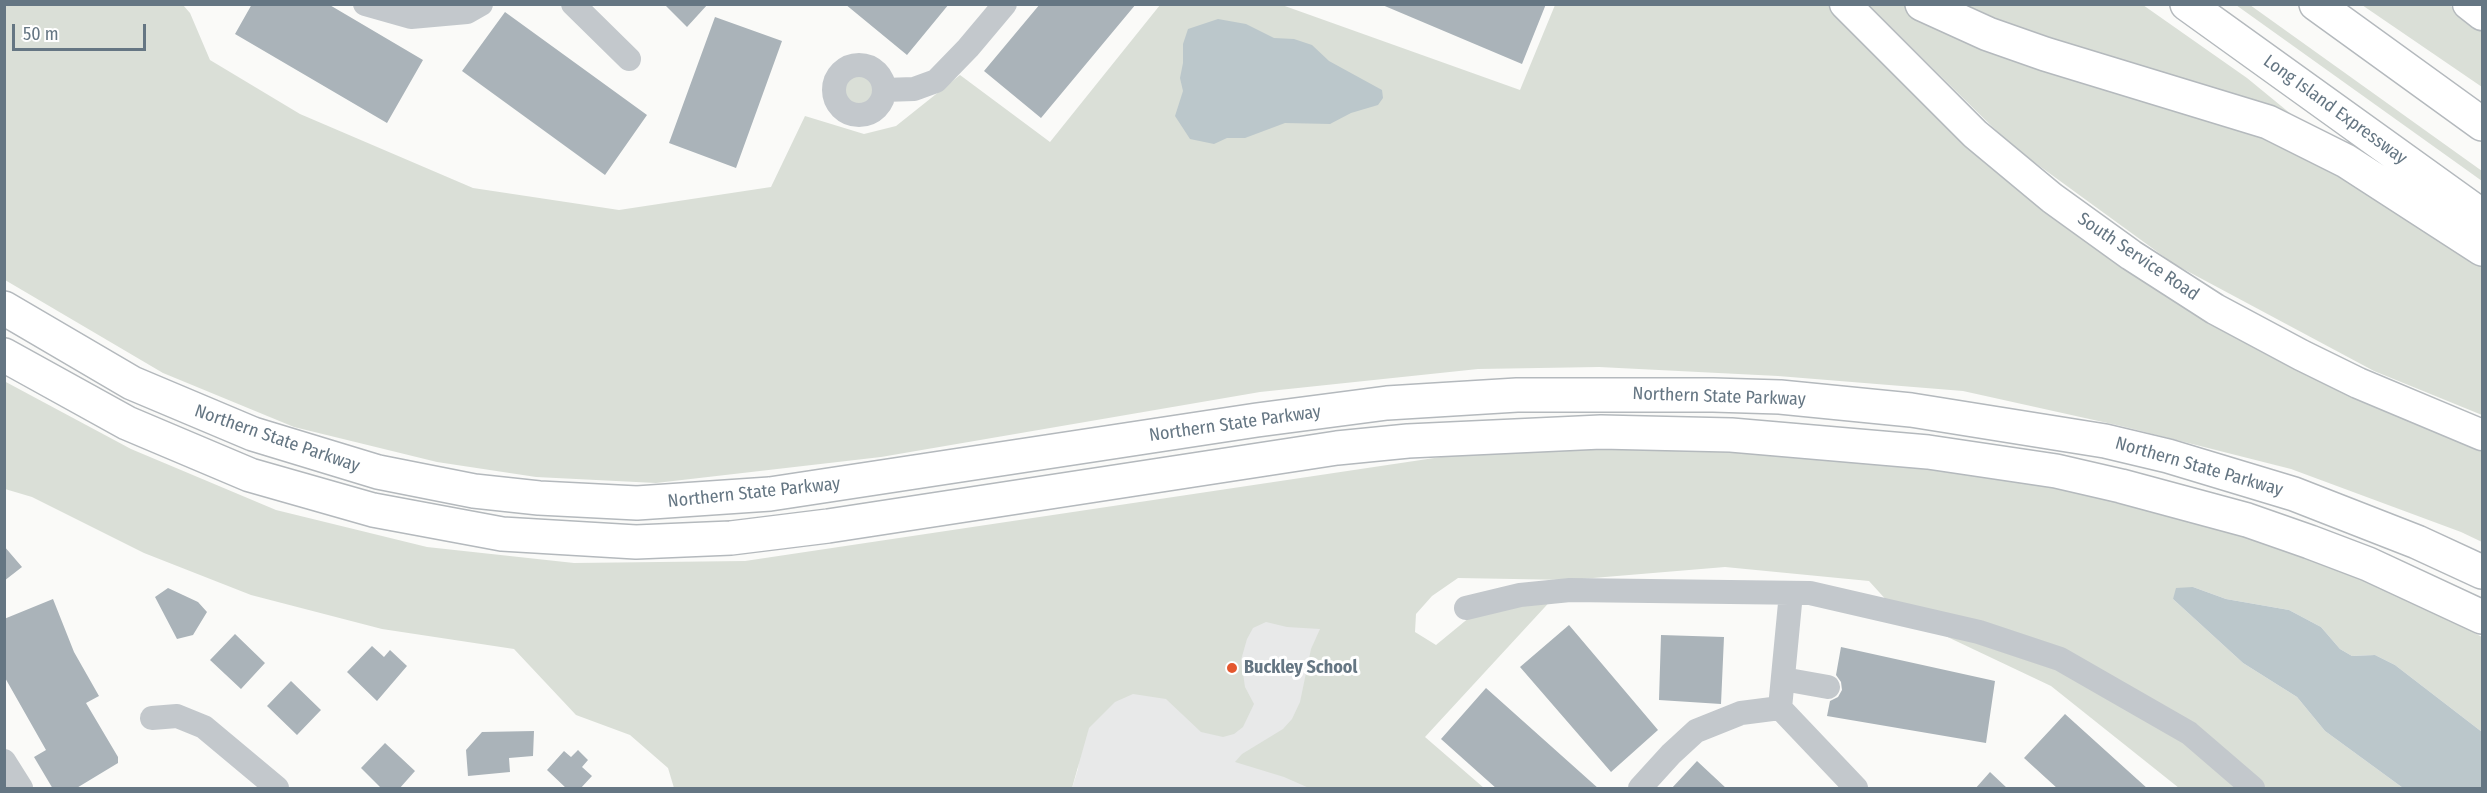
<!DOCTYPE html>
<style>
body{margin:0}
#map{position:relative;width:2487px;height:793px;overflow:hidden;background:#fafaf8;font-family:"Fira Sans Condensed",sans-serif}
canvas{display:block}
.frame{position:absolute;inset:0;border:6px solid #657683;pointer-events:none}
.scale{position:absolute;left:12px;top:24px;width:134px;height:27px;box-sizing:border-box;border:3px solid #657683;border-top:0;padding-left:8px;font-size:18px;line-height:21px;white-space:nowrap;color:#657683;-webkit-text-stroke:4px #fff;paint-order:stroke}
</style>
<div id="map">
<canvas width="2487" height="793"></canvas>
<div class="frame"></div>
<div class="scale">50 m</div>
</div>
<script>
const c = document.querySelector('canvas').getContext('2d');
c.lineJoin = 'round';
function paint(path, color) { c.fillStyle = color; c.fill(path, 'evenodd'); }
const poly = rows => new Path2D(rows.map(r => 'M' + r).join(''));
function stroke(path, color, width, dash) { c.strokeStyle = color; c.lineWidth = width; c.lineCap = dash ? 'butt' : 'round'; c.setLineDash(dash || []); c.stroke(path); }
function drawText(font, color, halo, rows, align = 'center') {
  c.font = font + ' "Fira Sans Condensed",sans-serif'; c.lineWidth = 6; c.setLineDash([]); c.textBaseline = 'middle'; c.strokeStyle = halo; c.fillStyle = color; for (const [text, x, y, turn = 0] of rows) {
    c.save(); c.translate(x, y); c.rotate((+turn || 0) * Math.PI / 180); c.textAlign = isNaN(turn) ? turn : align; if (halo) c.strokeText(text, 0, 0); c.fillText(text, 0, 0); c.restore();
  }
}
const built = poly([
 [1330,599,1327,693,1484,788,1072,788,1078,769,1084,717,1175,625]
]);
const green = poly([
 [4,5,183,5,190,13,210,60,300,114,473,188,619,210,771,187,805,116,864,134,896,126,960,75,1050,142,1160,5,1282,5,1520,90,1555,5,1830,5,1918,93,2044,207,2482,444,2482,542,2461,532,2291,469,2121,426,1963,391,1778,376,1599,367,1478,369,1260,392,881,457,656,483,536,477,437,462,294,427,163,373,5,280],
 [1868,5,1904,5,1949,32,2218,117,2333,165,2482,263,2482,415,2374,371,2174,264,2012,146],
 [1958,5,2143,5,2247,78,2308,128,1991,21],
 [2236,5,2250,5,2482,171,2482,181],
 [2362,5,2449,5,2482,29,2482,87],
 '834 90a25 25 0 1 1 50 0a25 25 0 1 1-50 0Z',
 [4,381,131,449,276,510,427,547,574,563,745,561,1461,454,1610,446,1804,451,2102,493,2256,535,2367,576,2482,637,2482,732,2395,665,2375,655,2352,656,2340,649,2321,627,2289,610,2226,599,2193,587,2173,599,2243,663,2297,697,2325,731,2403,788,2179,788,2051,686,1899,614,1869,581,1725,567,1569,580,1458,578,1432,596,1416,614,1415,632,1436,645,1470,617,1556,595,1425,737,1484,788,1309,788,1284,777,1235,762,1242,754,1283,729,1292,719,1300,702,1311,649,1320,629,1287,627,1266,622,1253,628,1247,639,1241,660,1245,687,1254,704,1243,727,1234,734,1223,737,1201,732,1166,699,1133,694,1115,702,1089,728,1072,788,674,788,668,768,630,735,576,715,514,649,382,629,251,595,144,553,32,497,5,489]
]);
const water = poly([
 [1218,19,1246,24,1274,38,1294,39,1312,45,1329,61,1382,90,1383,98,1378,105,1351,113,1330,124,1285,123,1245,138,1227,138,1214,144,1190,139,1175,116,1183,91,1180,78,1183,63,1183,44,1188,29],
 [2193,587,2226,599,2289,610,2321,627,2340,649,2352,656,2375,655,2395,665,2482,732,2482,788,2403,788,2325,731,2297,697,2243,663,2173,599,2176,588]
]);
const building = poly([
 [252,4,328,4,423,60,387,123,235,34],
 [664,4,708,4,687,27],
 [845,4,949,4,907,55],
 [1040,4,1136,4,1041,118,984,71],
 [1380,4,1546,4,1522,64],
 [505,12,647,115,605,175,462,71],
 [715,17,782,41,736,168,669,143],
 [4,546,22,567,4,581],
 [168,588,198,602,207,612,193,635,177,639,155,597],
 [53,599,74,652,99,696,86,703,118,757,118,763,75,789,53,789,34,757,46,750,4,676,4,619],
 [1569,625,1658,730,1611,772,1520,667],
 [235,634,265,663,241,689,210,660],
 [1661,635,1724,637,1721,704,1659,700],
 [372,646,384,657,390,650,407,666,377,701,347,672],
 [1841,647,1995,681,1986,743,1827,716,1830,701,1838,697,1842,690,1841,682,1836,675],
 [291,681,321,710,297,735,267,706],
 [1486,688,1599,789,1497,789,1441,739],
 [2065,714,2148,789,2058,789,2024,758],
 [534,731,533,756,509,758,510,772,468,776,466,750,482,732],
 [385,743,415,771,399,789,382,789,361,768],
 [578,750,588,760,582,767,592,776,580,789,567,789,547,770,564,751,571,757],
 [1697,761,1727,789,1671,789],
 [1990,772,2008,789,1975,789]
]);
const minor = poly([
 [365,4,411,17,467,12,481,4],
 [573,4,629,59],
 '834 90a25 25 0 1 1 50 0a25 25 0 1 1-50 0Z',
 [884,90,914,89,936,81,968,48,1005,4],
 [1466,608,1520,595,1570,590,1810,593,1979,632,2060,659,2189,733,2253,788],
 [1783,679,1828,687],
 [1780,708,1791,593],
 [1780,708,1856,788],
 [152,718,177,716,204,727,277,788],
 [4,761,21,788],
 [1640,788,1671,754,1696,731,1741,713,1780,708]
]);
const major = poly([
 [1845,4,1975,134,2052,198,2131,255,2215,309,2301,355,2358,383,2482,435],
 [2468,4,2482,15]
]);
const highway = poly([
 [1922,4,1988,34,2045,54,2268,122,2346,161,2482,249],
 [2187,4,2482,216],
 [2316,4,2482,124],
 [4,308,132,383,253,434,378,472,474,491,539,498,637,503,770,494,1257,420,1387,403,1517,395,1713,395,1780,397,1911,410,2105,441,2168,456,2294,494,2417,542,2482,572],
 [4,355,127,423,250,475,373,510,502,534,636,542,731,538,828,526,1337,448,1408,441,1601,432,1731,435,1928,452,2056,471,2121,486,2247,520,2310,542,2368,564,2482,617]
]);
const markers = [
 [1232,668,6,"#e4572e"]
];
const streetNames = [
 ["Long Island Expressway",2335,110,36],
 ["South Service Road",2138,257,34],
 ["Northern State Parkway",1719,397,2],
 ["Northern State Parkway",1235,424,-8],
 ["Northern State Parkway",277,439,19],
 ["Northern State Parkway",2199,467,16],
 ["Northern State Parkway",754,493,-6]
];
const poiNames = [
 ["Buckley School",1244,668]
];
paint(built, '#e8e9e9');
paint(green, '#dadfd7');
paint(water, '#bbc7cb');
paint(building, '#aab3b9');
stroke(major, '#b5babe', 33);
stroke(highway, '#b4b9bd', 36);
stroke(minor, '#c3c8cc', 24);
stroke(major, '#fff', 30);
stroke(highway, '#fff', 33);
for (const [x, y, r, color] of markers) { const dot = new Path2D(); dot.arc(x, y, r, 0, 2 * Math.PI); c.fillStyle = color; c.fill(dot); stroke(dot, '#fff', 2); }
drawText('18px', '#657683', '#fff', streetNames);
drawText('bold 18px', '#657683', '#fff', poiNames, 'left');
</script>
